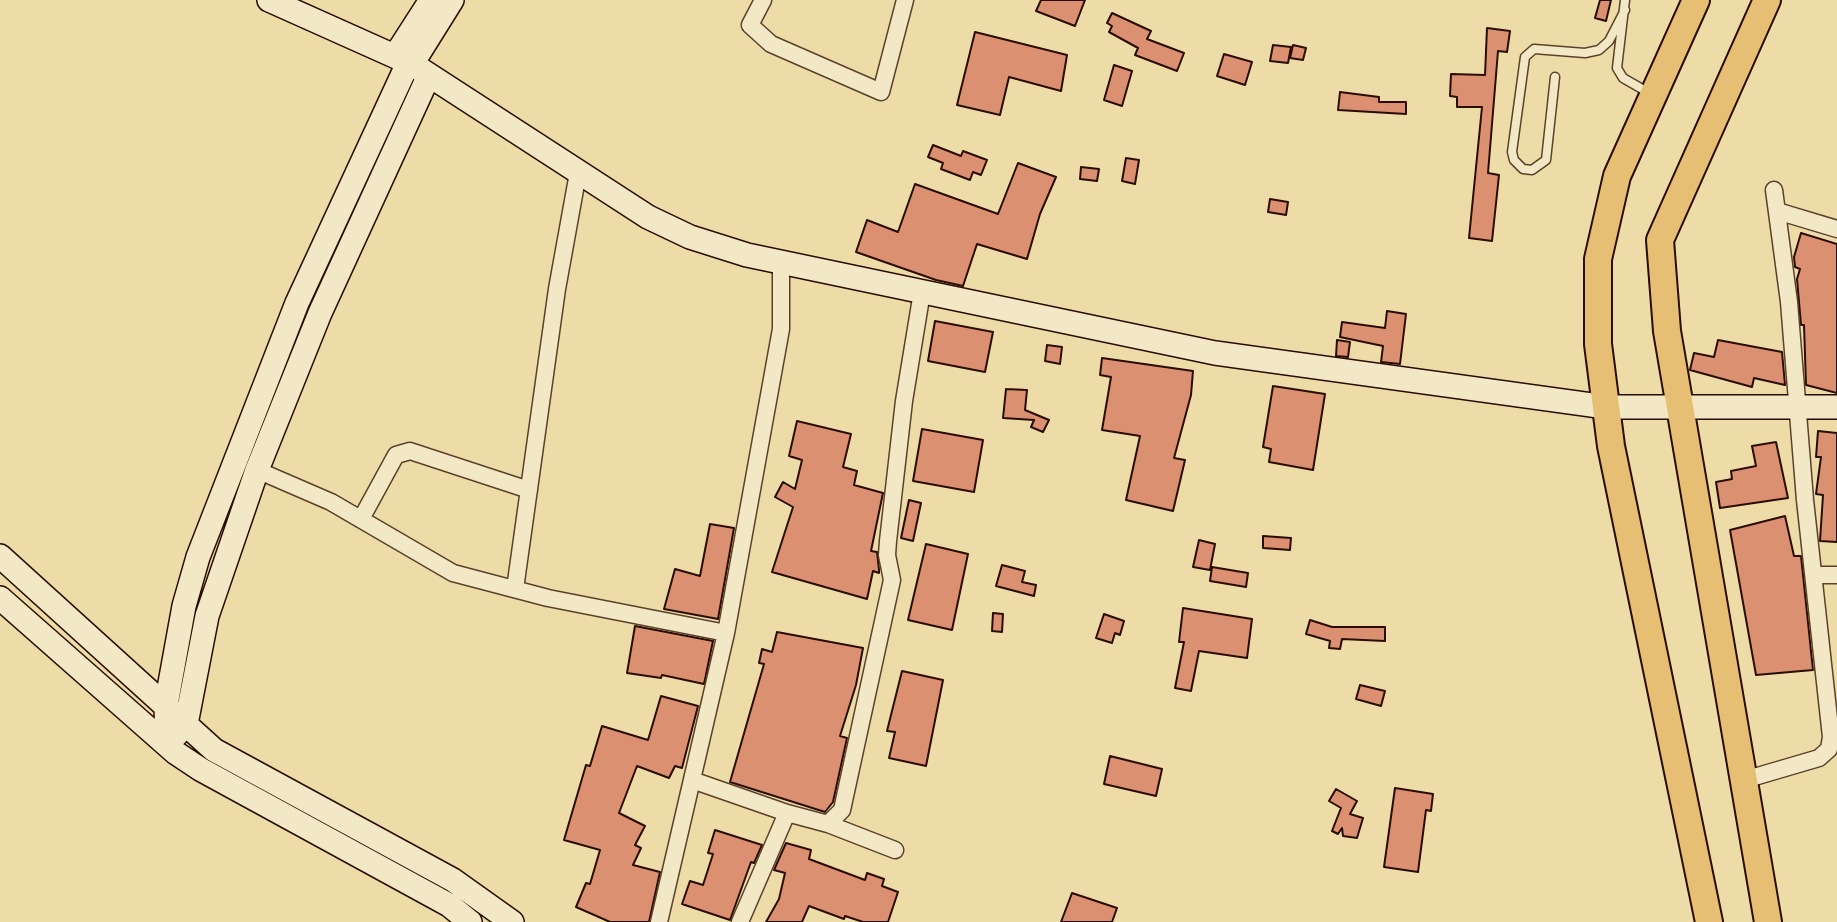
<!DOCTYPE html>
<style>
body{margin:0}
canvas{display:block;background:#eddca8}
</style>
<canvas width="1837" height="922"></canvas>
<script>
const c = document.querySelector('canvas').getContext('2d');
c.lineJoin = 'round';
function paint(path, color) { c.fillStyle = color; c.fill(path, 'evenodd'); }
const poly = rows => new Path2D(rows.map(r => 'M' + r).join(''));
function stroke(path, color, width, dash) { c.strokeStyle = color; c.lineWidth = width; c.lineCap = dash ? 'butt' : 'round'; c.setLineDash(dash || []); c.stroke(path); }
const building = poly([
 [1041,0,1085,0,1075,26,1036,11,1041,0],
 [1600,0,1611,0,1606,21,1595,18,1600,0],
 [1112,13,1151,31,1147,39,1184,53,1177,71,1135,55,1138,48,1109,32,1112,26,1107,23,1112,13],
 [1487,28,1510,31,1507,52,1498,51,1488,173,1499,175,1492,241,1469,238,1482,107,1457,107,1457,97,1450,96,1451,74,1485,75,1487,28],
 [975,32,1067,55,1061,91,1009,77,1000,115,957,105,975,32],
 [1273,45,1291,47,1288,63,1270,61,1273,45],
 [1293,45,1306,48,1303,60,1290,58,1293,45],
 [1224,54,1252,62,1245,85,1217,76,1224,54],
 [1114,65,1132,71,1122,106,1104,100,1114,65],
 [1340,92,1379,97,1379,102,1406,102,1406,114,1338,110,1340,92],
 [933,145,961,156,963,151,987,160,981,175,973,172,970,180,941,169,943,163,928,157,933,145],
 [1126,158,1139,160,1135,184,1122,181,1126,158],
 [1018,163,1056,177,1040,214,1027,259,977,244,963,286,936,280,856,252,867,220,898,232,915,184,998,214,1018,163],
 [1081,167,1099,169,1097,181,1080,179,1081,167],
 [1270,199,1288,202,1286,215,1268,212,1270,199],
 [1801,233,1837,244,1837,393,1806,385,1804,325,1801,325,1797,279,1800,269,1795,267,1794,257,1801,233],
 [1387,311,1406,314,1400,364,1381,362,1383,346,1340,337,1342,322,1385,328,1387,311],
 [935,321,993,332,985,372,928,361,935,321],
 [1337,340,1350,342,1348,357,1336,356,1337,340],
 [1718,340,1782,352,1785,385,1754,378,1752,387,1690,370,1694,353,1714,357,1718,340],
 [1047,345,1062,347,1060,364,1045,361,1047,345],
 [1102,358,1193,371,1191,395,1174,458,1185,460,1173,511,1126,500,1140,436,1102,430,1111,377,1100,375,1102,358],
 [1273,386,1325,394,1313,470,1269,462,1271,449,1263,447,1273,386],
 [1006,389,1027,390,1025,410,1049,420,1043,432,1031,427,1034,420,1003,418,1006,389],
 [797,421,851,434,843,467,857,471,854,485,883,493,871,551,877,552,879,570,879,573,873,571,867,599,772,572,793,507,775,497,783,482,795,489,802,460,789,456,797,421],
 [922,429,983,440,974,492,913,481,922,429],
 [1818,431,1837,433,1837,542,1820,541,1823,495,1816,494,1821,457,1816,457,1818,431],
 [1776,442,1788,498,1720,508,1716,482,1732,479,1731,471,1756,466,1752,446,1776,442],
 [909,500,921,503,913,541,901,538,909,500],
 [1785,516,1794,556,1801,556,1813,670,1756,675,1730,530,1785,516],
 [710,524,734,528,718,619,664,609,675,569,700,576,710,524],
 [1263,536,1291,538,1290,550,1263,548,1263,536],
 [1199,540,1215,544,1210,570,1193,567,1199,540],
 [926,544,968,554,952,630,908,620,926,544],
 [1002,565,1025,571,1022,582,1036,585,1034,596,996,586,1002,565],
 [1212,567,1248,573,1246,587,1210,581,1212,567],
 [1183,608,1252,619,1247,658,1199,651,1191,691,1175,688,1184,642,1179,642,1183,608],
 [993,613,1003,614,1002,632,992,631,993,613],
 [1104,614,1124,621,1120,635,1115,633,1112,643,1096,638,1104,614],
 [1310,620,1332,627,1385,627,1385,641,1342,639,1340,649,1329,648,1330,641,1306,634,1310,620],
 [635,626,713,641,704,684,662,675,661,678,627,673,635,626],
 [777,632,863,648,856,685,840,736,847,738,833,802,825,812,730,782,764,664,759,663,762,649,772,652,777,632],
 [902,671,943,680,926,766,889,758,895,732,887,731,902,671],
 [1360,685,1385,691,1381,706,1356,699,1360,685],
 [661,696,698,706,682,768,675,766,669,778,637,766,619,813,645,826,635,845,641,848,633,865,660,872,649,922,610,922,576,907,586,883,590,884,600,850,564,840,586,765,590,766,602,726,648,740,661,696],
 [1110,756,1162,769,1156,796,1104,784,1110,756],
 [1395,788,1433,794,1431,811,1426,810,1418,872,1384,867,1395,788],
 [1336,789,1357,801,1350,814,1363,818,1357,838,1343,836,1342,828,1338,834,1332,831,1341,808,1329,801,1336,789],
 [715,830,762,845,754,863,751,862,730,920,682,904,690,881,703,885,713,854,708,853,715,830],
 [786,843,811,850,809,859,865,880,867,873,884,879,882,886,898,892,888,922,863,922,845,916,844,919,809,906,802,922,766,922,779,899,785,873,774,870,786,843],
 [1072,893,1117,908,1112,922,1061,922,1072,893]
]);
const lane = poly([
 [1625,0,1617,68,1623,78,1651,94],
 [1555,77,1546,160,1532,170,1523,169,1514,160,1512,152,1525,57,1534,49,1585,53,1599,50,1609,41,1625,10]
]);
const street = poly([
 [763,0,750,25,771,44,881,92,905,0],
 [1777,211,1837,229],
 [257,470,331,502,453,573,548,598,726,633,659,922],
 [361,519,396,455,410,451,529,490],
 [1815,575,1837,575],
 [515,589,557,289,578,173],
 [726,633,781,329,781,262],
 [692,780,787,813],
 [1744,780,1819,758,1829,749,1831,737,1805,500,1789,302,1774,190],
 [828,824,895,850],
 [740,922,787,813,828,824,842,810,892,580,887,555,888,541,904,401,922,292]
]);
const secondary = poly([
 [269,0,412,64,648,217,690,237,747,255,1215,353,1606,407,1837,407],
 [395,56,431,0],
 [412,64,452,0],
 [0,556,214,750,453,880,512,922],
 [0,598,176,753,200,769,449,905,470,922],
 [167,745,166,705,184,606,198,557,297,303,408,63],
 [167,745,186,724,207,616,257,470,320,313,429,75]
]);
const primary = poly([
 [1696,0,1617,176,1598,259,1598,344,1611,446,1709,922],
 [1767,0,1660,240,1667,331,1768,922]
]);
paint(building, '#da9071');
stroke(building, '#2a0d00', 2);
stroke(lane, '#5b412a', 11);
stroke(street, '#5b412a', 19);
stroke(secondary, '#2a0d00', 26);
stroke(primary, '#2a0d00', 30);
stroke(lane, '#f3e8c6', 8);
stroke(street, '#f3e8c6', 16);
stroke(secondary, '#f3e8c6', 23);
stroke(primary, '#e6be74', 26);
</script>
